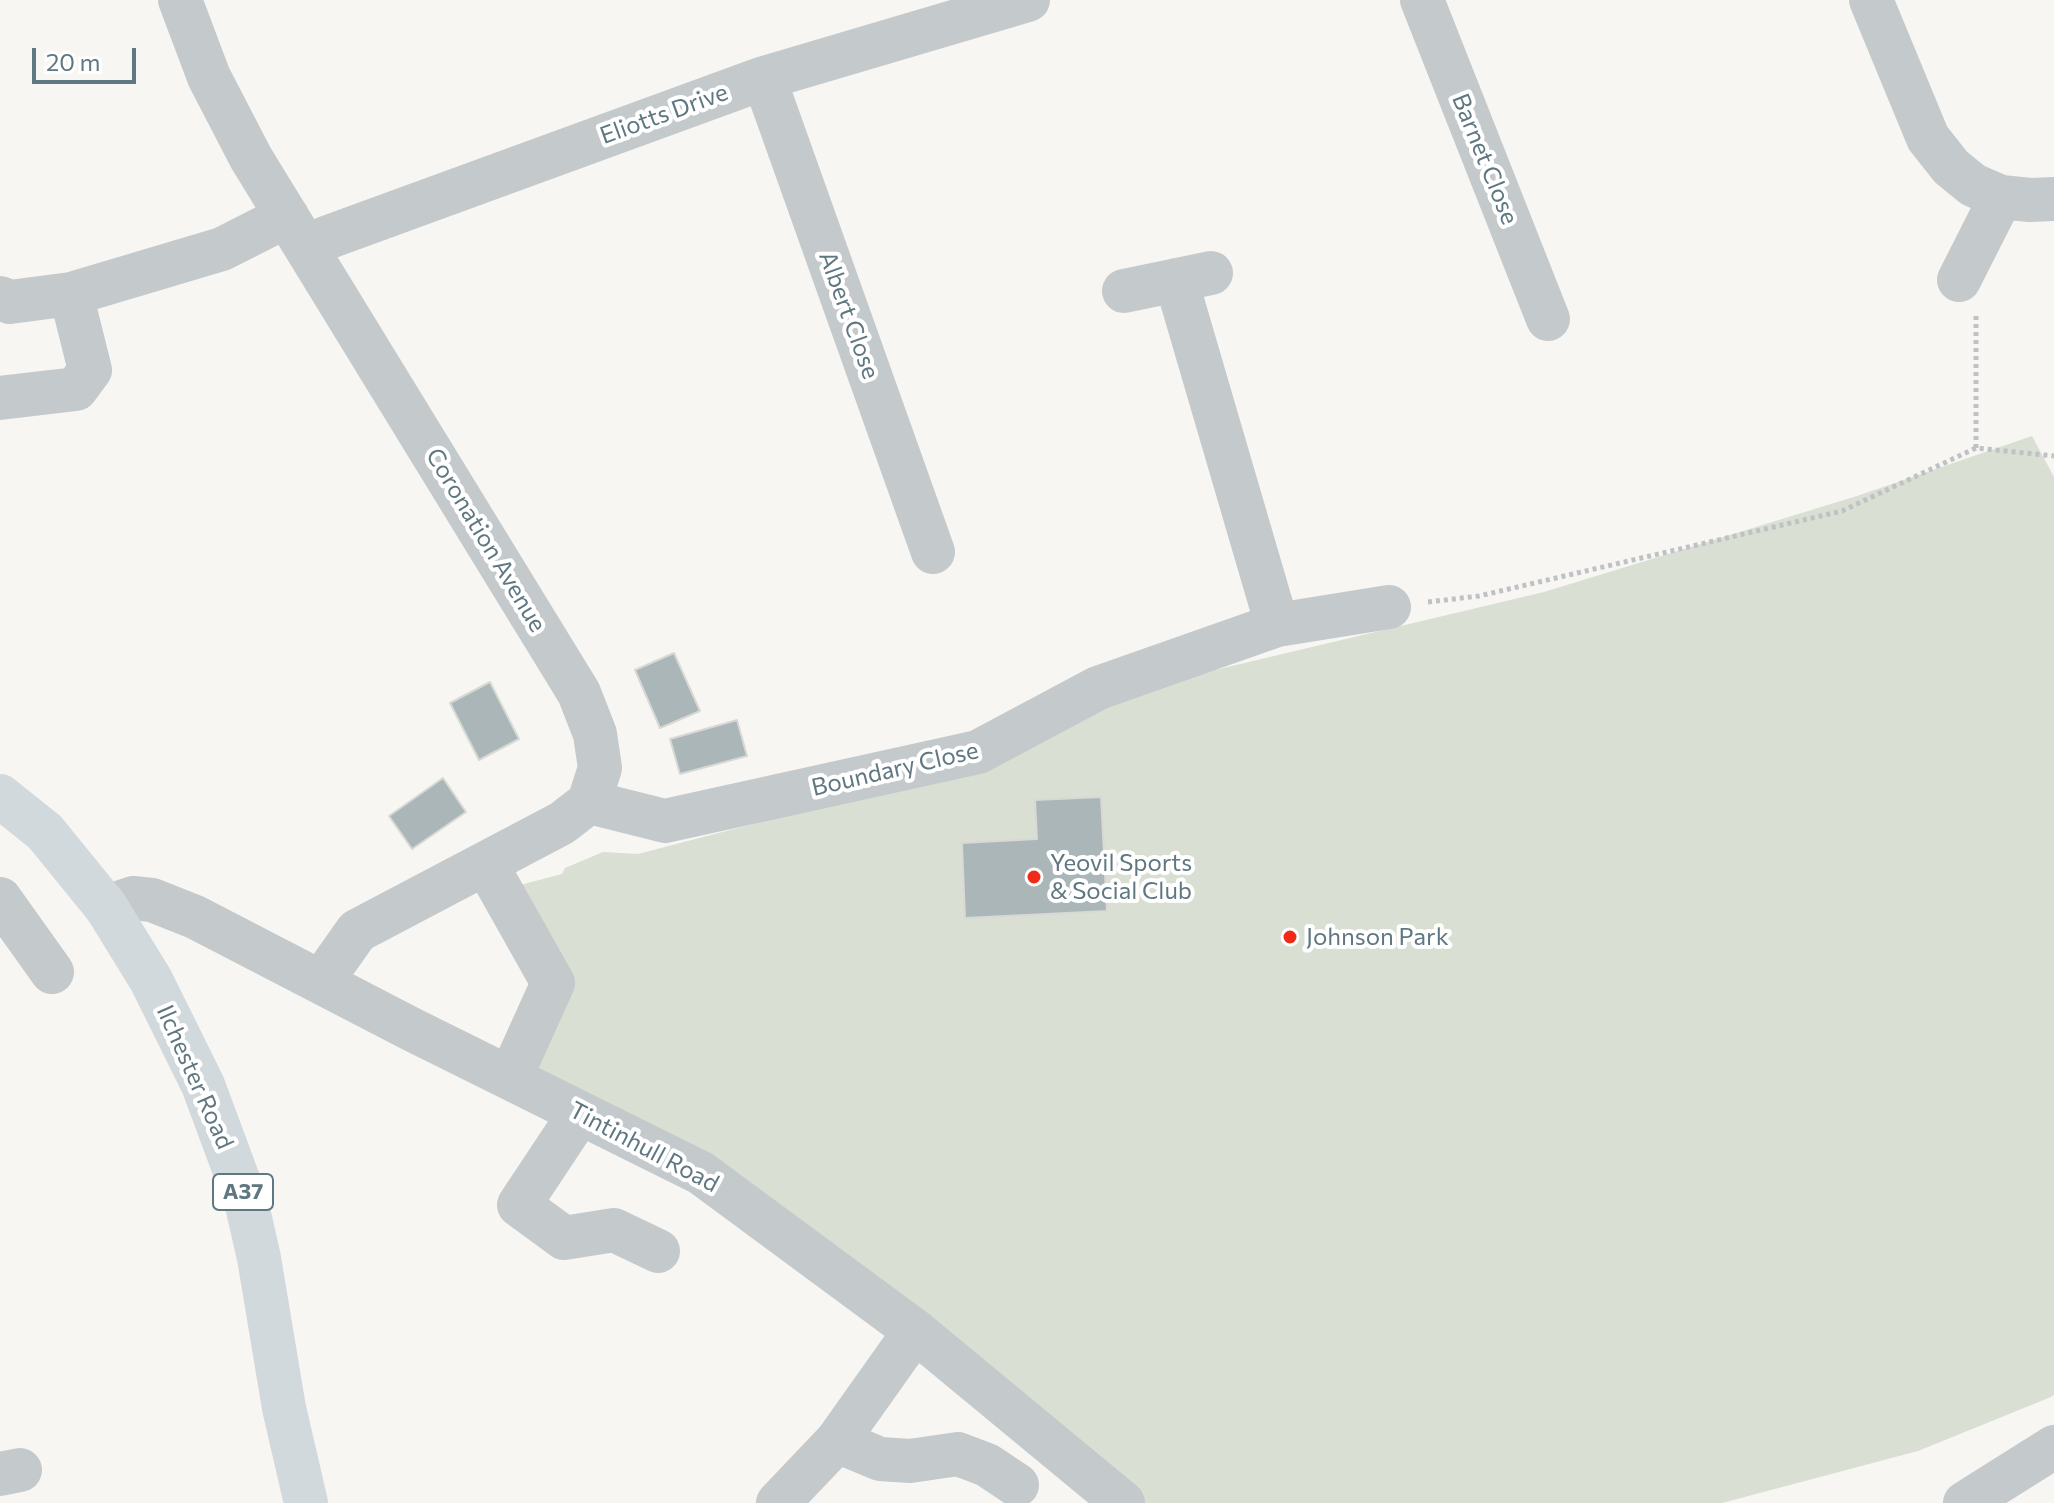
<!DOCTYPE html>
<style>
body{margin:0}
#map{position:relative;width:2054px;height:1503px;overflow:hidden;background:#f7f6f3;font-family:Commissioner,sans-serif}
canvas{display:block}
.scale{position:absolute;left:32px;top:48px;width:104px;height:36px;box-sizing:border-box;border:4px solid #5f7780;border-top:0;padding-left:10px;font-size:24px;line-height:28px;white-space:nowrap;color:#5f7780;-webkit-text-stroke:6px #fff;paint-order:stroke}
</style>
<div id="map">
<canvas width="2054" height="1503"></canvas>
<div class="scale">20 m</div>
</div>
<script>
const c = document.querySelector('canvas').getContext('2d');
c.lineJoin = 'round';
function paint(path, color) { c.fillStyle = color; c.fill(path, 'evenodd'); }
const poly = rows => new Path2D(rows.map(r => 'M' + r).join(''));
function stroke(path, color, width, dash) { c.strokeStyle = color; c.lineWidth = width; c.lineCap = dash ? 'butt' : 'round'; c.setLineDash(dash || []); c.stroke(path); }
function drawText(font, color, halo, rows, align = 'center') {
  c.font = font + ' Commissioner,sans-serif'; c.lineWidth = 8; c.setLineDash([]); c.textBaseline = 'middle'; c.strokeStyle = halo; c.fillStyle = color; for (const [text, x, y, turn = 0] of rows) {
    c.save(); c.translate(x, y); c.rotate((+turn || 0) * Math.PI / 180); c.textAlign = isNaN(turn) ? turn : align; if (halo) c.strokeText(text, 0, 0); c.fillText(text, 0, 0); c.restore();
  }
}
const green = poly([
 [2032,436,2054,477,2054,1395,2051,1397,1918,1451,1722,1503,1127,1503,915,1331,510,1078,553,983,501,890,562,874,565,868,603,852,638,854,891,788,1118,693,1544,592,1857,496]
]);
const building = poly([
 [674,653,700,711,660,728,635,670,674,653],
 [490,682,519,739,479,760,450,703,490,682],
 [737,720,747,756,680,774,670,739,737,720],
 [443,778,466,812,412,849,389,816,443,778],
 [1101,797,1107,911,965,918,962,843,1037,839,1035,800,1101,797]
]);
const path = poly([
 [1976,448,1976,315],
 [1428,602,1479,596,1842,511,1976,448,2054,456]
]);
const minor = poly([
 [180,0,209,77,251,158,579,693,595,734,600,768,589,802,562,823,357,931,321,982],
 [1422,0,1548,319],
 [1871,0,1928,138,1951,167,1973,185,2001,197,2030,200,2054,199],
 [764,78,933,552],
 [309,251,326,238,764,78,1028,0],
 [1176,280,1277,625],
 [1959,280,2001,197],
 [1124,291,1211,273],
 [0,298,10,302,71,294,222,249,287,216],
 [0,398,76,389,90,370,71,294],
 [589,802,665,821,978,752,1098,688,1277,625,1389,607],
 [486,864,553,983,510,1078],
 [0,899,52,972],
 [106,907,133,898,152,900,195,917,411,1029,701,1173,915,1331,1123,1503],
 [580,1113,519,1205,564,1238,614,1230,658,1251],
 [837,1441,880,1459,910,1461,958,1454,987,1465,1017,1485],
 [0,1474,20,1470],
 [778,1503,837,1441,915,1331],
 [1965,1503,2054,1447]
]);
const highway = poly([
 [0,796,45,832,106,907,151,980,203,1085,246,1201,259,1258,284,1408,306,1503]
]);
const markers = [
 [1034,877,8,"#f02c19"],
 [1290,937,8,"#f02c19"]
];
const shields = [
 [243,1192,60]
];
const shieldNames = [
 ["A37",243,1192]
];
const streetNames = [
 ["Eliotts Drive",664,114,-20],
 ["Barnet Close",1485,159,68],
 ["Albert Close",849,315,70],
 ["Coronation Avenue",486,540,59],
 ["Boundary Close",895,769,-13],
 ["Ilchester Road",195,1077,66],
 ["Tintinhull Road",644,1147,28]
];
const poiNames = [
 ["Yeovil Sports",1050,863],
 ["& Social Club",1050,891],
 ["Johnson Park",1306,937]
];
paint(green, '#d9dfd3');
paint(building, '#aab6b8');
stroke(building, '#d8d8d5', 2);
stroke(path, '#bfc2c4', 5, [4, 4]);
stroke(minor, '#c4c9cb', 44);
stroke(highway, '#d2d9dc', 44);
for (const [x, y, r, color] of markers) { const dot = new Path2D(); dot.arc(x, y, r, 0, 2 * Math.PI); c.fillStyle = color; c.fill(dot); stroke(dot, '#fff', 3); }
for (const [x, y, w] of shields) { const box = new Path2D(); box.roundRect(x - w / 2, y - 18, w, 36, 6); c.fillStyle = '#fff'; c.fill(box); stroke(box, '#5f7780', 2); }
drawText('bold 22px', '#5f7780', null, shieldNames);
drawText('24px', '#5f7780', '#fff', streetNames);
drawText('24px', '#5f7780', '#fff', poiNames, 'left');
</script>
